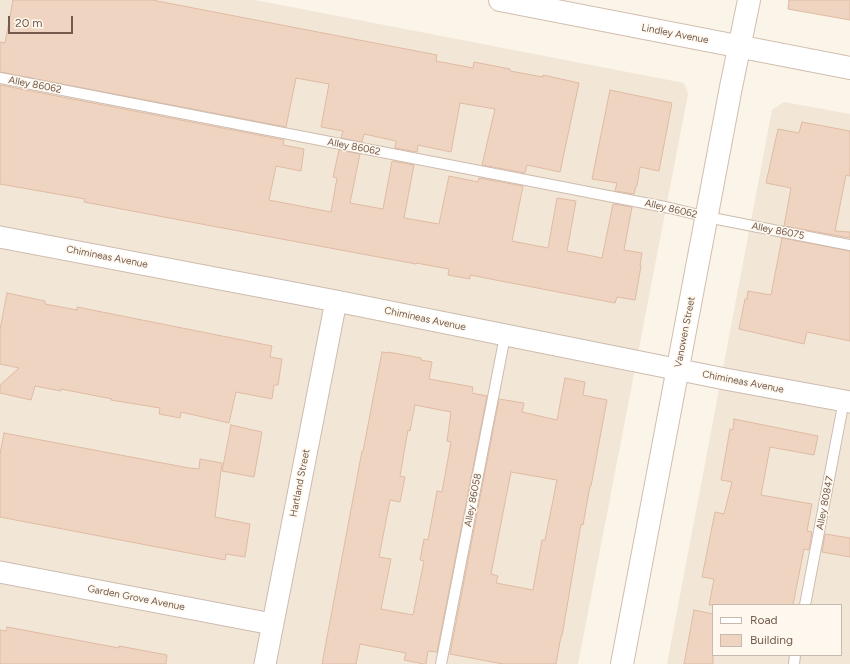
<!DOCTYPE html>
<style>
body{margin:0}
#map{position:relative;width:850px;height:664px;overflow:hidden;background:#fbf4e8;font-family:Figtree,sans-serif}
canvas{display:block}
.legend{position:absolute;left:712px;top:604px;width:130px;height:52px;box-sizing:border-box;background:#fef8ee;border:1px solid #c7b9ae;margin:0;padding:5px 7px;list-style:none;font-size:12px;color:#745b4e}
.legend li{display:flex;align-items:center;gap:8px;height:20px}
.legend b{width:20px;border:1px solid #c7b9ae}
.scale{position:absolute;left:8px;top:16px;width:65px;height:18px;box-sizing:border-box;border:2px solid #745b4e;border-top:0;padding-left:5px;font-size:12px;line-height:14px;white-space:nowrap;color:#745b4e;-webkit-text-stroke:3px #fef8ee;paint-order:stroke}
</style>
<div id="map">
<canvas width="850" height="664"></canvas>
<ul class="legend">
<li><b style="height:5px;background:#fff"></b>Road</li>
<li><b style="height:11px;background:#efd4c1"></b>Building</li>
</ul>
<div class="scale">20 m</div>
</div>
<script>
const c = document.querySelector('canvas').getContext('2d');
c.lineJoin = 'round';
function paint(path, color) { c.fillStyle = color; c.fill(path, 'evenodd'); }
const poly = rows => new Path2D(rows.map(r => 'M' + r).join(''));
function stroke(path, color, width, dash) { c.strokeStyle = color; c.lineWidth = width; c.lineCap = dash ? 'butt' : 'round'; c.setLineDash(dash || []); c.stroke(path); }
function drawText(font, color, halo, rows, align = 'center') {
  c.font = font + ' Figtree,sans-serif'; c.lineWidth = 3; c.setLineDash([]); c.textBaseline = 'middle'; c.strokeStyle = halo; c.fillStyle = color; for (const [text, x, y, turn = 0] of rows) {
    c.save(); c.translate(x, y); c.rotate((+turn || 0) * Math.PI / 180); c.textAlign = isNaN(turn) ? turn : align; if (halo) c.strokeText(text, 0, 0); c.fillText(text, 0, 0); c.restore();
  }
}
const residential = poly([
 [0,0,255,0,684,83,688,94,578,664,0,664],
 [784,102,850,114,850,664,667,664,772,110],
 [713,605,841,605,841,655,713,655]
]);
const building = poly([
 [13,0,152,0,437,55,436,61,473,68,474,62,510,69,510,71,543,77,543,75,579,83,560,172,527,165,525,173,482,165,495,109,460,103,451,152,418,145,417,152,395,148,396,141,364,134,362,142,341,138,343,131,321,127,329,84,296,78,286,127,0,72,0,42,5,43,13,0],
 [789,0,850,0,850,20,788,9,789,0],
 [0,85,284,140,283,145,304,149,301,171,276,166,269,200,331,212,337,178,333,177,339,150,360,154,350,203,383,209,392,161,414,165,404,218,439,224,449,176,478,182,479,178,523,186,512,241,548,248,557,198,576,201,567,251,602,258,613,204,632,207,624,250,642,253,640,266,641,266,635,300,617,297,615,303,470,275,470,279,448,275,449,269,416,263,416,264,260,235,84,202,85,199,0,184,0,85],
 [610,90,672,103,659,171,640,167,637,186,636,186,634,194,615,191,617,183,592,179,610,90],
 [802,122,850,131,850,176,846,175,835,231,850,232,850,238,784,226,791,188,766,183,778,129,799,133,802,122],
 [782,238,850,251,850,341,807,332,804,344,739,329,745,299,747,299,748,291,771,295,782,238],
 [7,293,45,301,45,304,77,310,77,307,272,346,270,357,282,359,278,385,274,385,272,399,236,392,229,423,181,412,180,418,159,414,160,408,111,400,112,399,61,389,61,391,35,386,31,400,0,393,0,385,19,368,0,364,0,330,7,293],
 [382,352,388,353,388,352,421,358,421,360,432,362,429,379,473,387,472,393,487,396,437,652,428,651,426,664,424,664,404,660,406,653,360,644,356,664,322,664,362,451,363,451,382,352],
 [415,405,451,412,447,441,451,442,442,492,437,491,428,540,424,539,420,560,424,561,413,615,381,609,391,559,379,557,390,500,400,502,405,477,400,476,408,430,410,431,415,405],
 [565,378,585,382,583,395,607,400,591,486,590,486,583,525,581,524,562,636,561,636,556,664,503,664,450,654,499,399,524,403,522,412,557,420,565,378],
 [511,472,557,480,545,540,542,540,533,590,496,583,498,576,491,574,511,472],
 [734,419,818,436,814,455,770,447,761,495,812,504,807,531,812,532,809,550,804,549,793,605,709,605,714,579,702,577,715,512,724,514,732,482,721,480,730,429,733,430,734,419],
 [231,425,262,432,254,477,222,471,231,425],
 [4,433,189,468,199,469,200,459,222,463,215,517,250,524,245,557,226,554,225,560,0,517,0,454,4,433],
 [825,534,850,538,850,557,822,552,825,534],
 [694,610,713,614,713,664,684,664,694,610],
 [7,627,119,648,119,646,167,655,166,664,0,664,0,630,6,631,7,627]
]);
const service = poly([
 [0,78,670,208,707,217,850,245],
 [805,605,844,400],
 [441,664,505,336],
 [794,664,795,655]
]);
const minor = poly([
 [0,237,336,301,725,379,850,402],
 [0,572,272,624],
 [265,664,336,301]
]);
const secondary = poly([
 [500,0,850,68],
 [622,664,731,87,749,0]
]);
const streetNames = [
 ["Lindley Avenue",675,34,11],
 ["Alley 86062",35,85,11],
 ["Alley 86062",354,147,11],
 ["Alley 86062",671,209,13],
 ["Alley 86075",778,231,11],
 ["Chimineas Avenue",107,257,11],
 ["Chimineas Avenue",425,319,12],
 ["Vanowen Street",685,332,-79],
 ["Chimineas Avenue",743,382,11],
 ["Hartland Street",300,483,-79],
 ["Alley 86058",473,500,-79],
 ["Alley 80847",825,503,-79],
 ["Garden Grove Avenue",136,598,11]
];
paint(residential, '#f2e6d7');
paint(building, '#efd4c1');
stroke(building, '#e0bba3', 1);
stroke(service, '#cdbcaf', 12);
stroke(minor, '#cdbcaf', 23);
stroke(secondary, '#d1beaf', 24);
stroke(service, '#fff', 10);
stroke(minor, '#fff', 21);
stroke(secondary, '#fff', 22);
drawText('10px', '#745b4e', '#fef8ee', streetNames);
</script>
